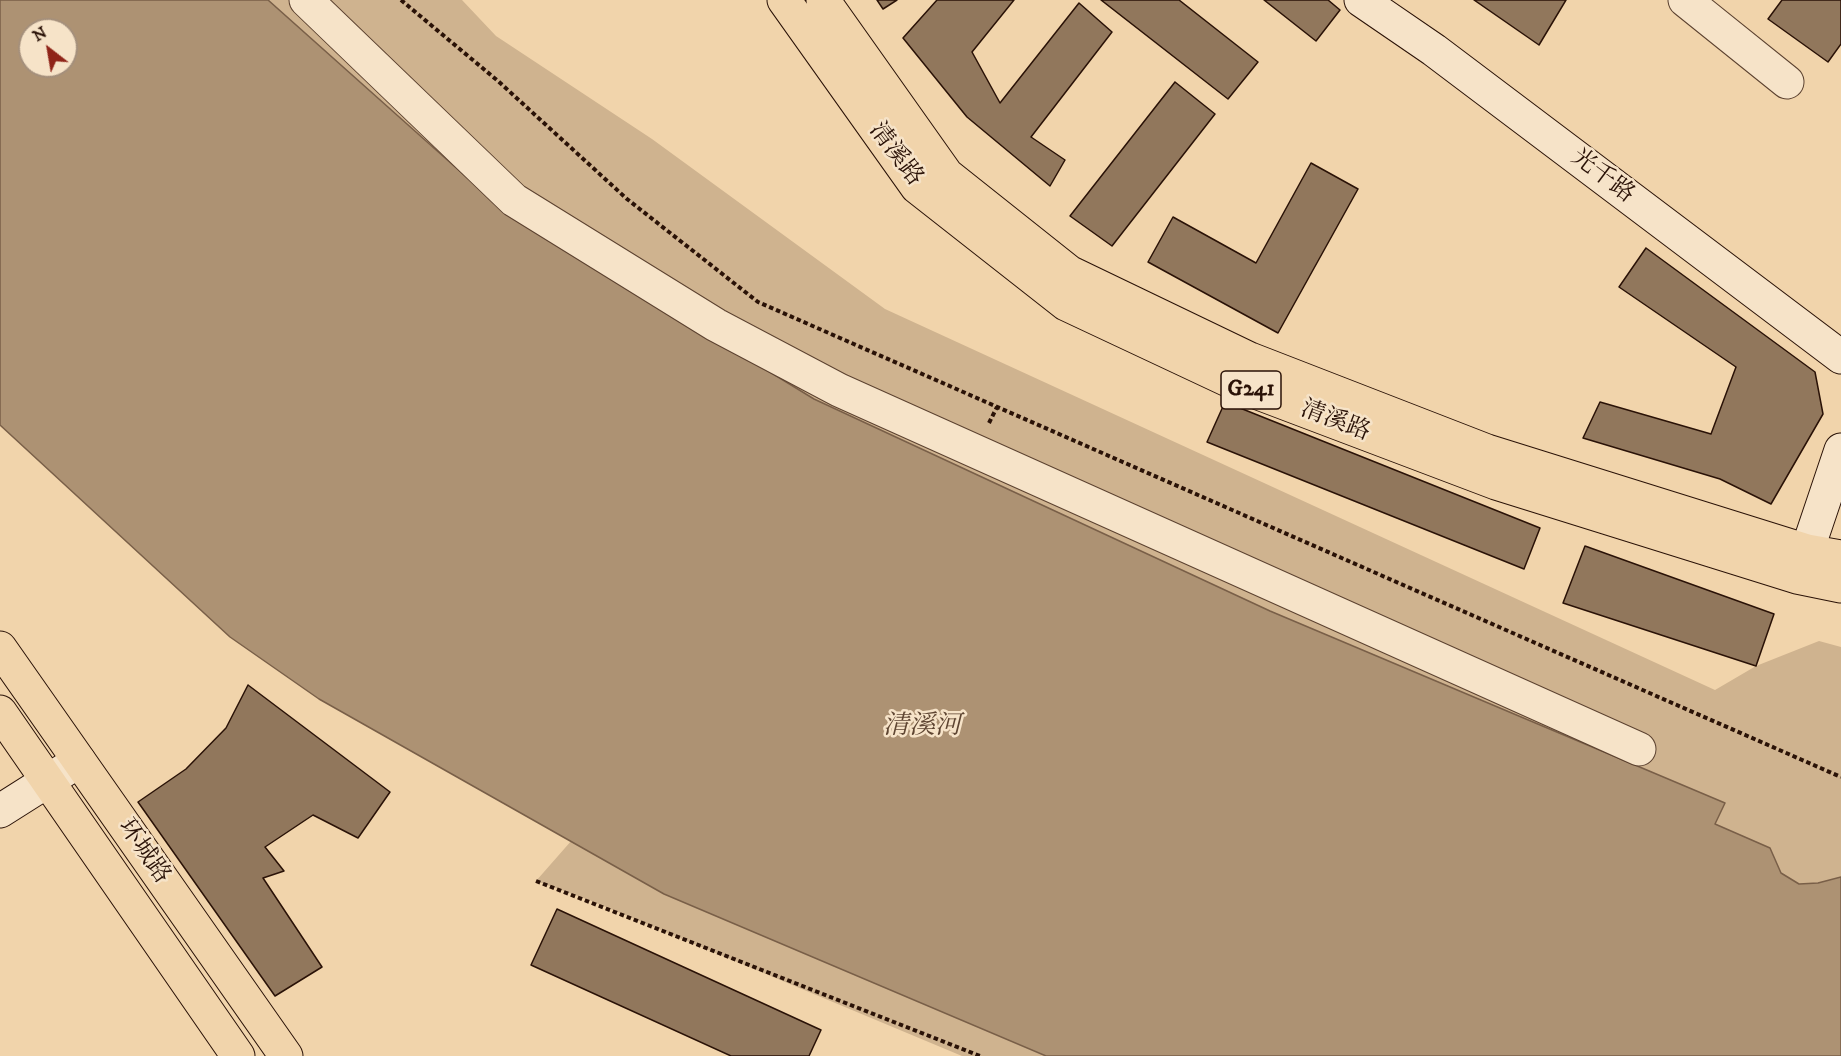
<!DOCTYPE html>
<meta charset="utf-8">
<style>
body{margin:0}
#map{position:relative;width:1841px;height:1056px;overflow:hidden;background:#f1d4ab;font-family:"IM FELL DW Pica",serif}
canvas{display:block}
.north{position:absolute;left:18px;top:18px;width:60px;height:60px;box-sizing:border-box;background:#f6e3c8;border:2px solid #a48f7b;border-radius:50%;rotate:329deg;font-size:16px;font-weight:700;line-height:24px;text-align:center;color:#2a1207}
.north::after{content:'';display:block;margin:auto;width:21px;height:27px;background:#8f2418;clip-path:polygon(50% 0,100% 100%,50% 72%,0 100%)}
</style>
<div id="map">
<canvas width="1841" height="1056"></canvas>
<div class="north">N</div>
</div>
<script>
const c = document.querySelector('canvas').getContext('2d');
c.lineJoin = 'round';
function paint(path, color) { c.fillStyle = color; c.fill(path, 'evenodd'); }
const poly = rows => new Path2D(rows.map(r => 'M' + r).join(''));
function stroke(path, color, width, dash) { c.strokeStyle = color; c.lineWidth = width; c.lineCap = dash ? 'butt' : 'round'; c.setLineDash(dash || []); c.stroke(path); }
function drawText(font, color, halo, rows, align = 'center') {
  c.font = font + ' "IM FELL DW Pica","Noto Serif SC",serif'; c.lineWidth = 5; c.setLineDash([]); c.textBaseline = 'middle'; c.strokeStyle = halo; c.fillStyle = color; for (const [text, x, y, turn = 0] of rows) {
    c.save(); c.translate(x, y); c.rotate((+turn || 0) * Math.PI / 180); c.textAlign = isNaN(turn) ? turn : align; if (halo) c.strokeText(text, 0, 0); c.fillText(text, 0, 0); c.restore();
  }
}
const green = poly([
 [268,0,462,0,496,36,652,139,885,309,1715,690,1756,666,1819,641,1841,647,1841,877,1818,883,1799,884,1781,873,1770,848,1715,824,1725,803,1270,611,814,399,500,207],
 [572,840,664,894,1046,1056,962,1056,589,900,536,881]
]);
const water = poly([
 [0,0,268,0,500,207,814,399,1270,611,1725,803,1715,824,1770,848,1781,873,1799,884,1818,883,1841,877,1841,1056,1046,1056,664,894,319,699,230,637,0,425,0,0],
 [30,30,66,30,66,66,30,66,30,30]
]);
const building = poly([
 [877,0,897,0,883,9,877,0],
 [937,0,1014,0,972,52,1000,103,1079,3,1112,32,1031,137,1065,160,1050,186,967,117,903,38,937,0],
 [1101,0,1179,0,1258,62,1228,99,1101,0],
 [1264,0,1328,0,1340,10,1316,41,1264,0],
 [1474,0,1566,0,1539,45,1474,0],
 [1782,0,1841,0,1841,44,1828,62,1768,19,1782,0],
 [1175,82,1215,114,1112,246,1070,216,1175,82],
 [1311,163,1358,189,1278,333,1148,262,1173,217,1256,263,1311,163],
 [1646,248,1815,372,1823,414,1771,504,1720,479,1583,438,1600,402,1711,434,1736,367,1619,287,1646,248],
 [1225,402,1540,528,1524,569,1207,442,1225,402],
 [1585,546,1774,614,1756,666,1563,603,1585,546],
 [248,685,390,792,358,838,313,815,265,847,284,871,263,878,322,967,275,996,138,802,186,769,226,728,248,685],
 [557,909,821,1030,809,1056,731,1056,531,965,557,909]
]);
const path = poly([
 [401,0,498,81,627,199,758,302,1841,777],
 [989,423,997,407],
 [536,881,980,1056]
]);
const street = poly([
 [306,0,514,200,716,325,839,390,1639,749],
 [1685,0,1787,82]
]);
const secondary = poly([
 [1361,0,1434,50,1841,357],
 [1807,551,1841,450],
 [0,811,79,761]
]);
const primary = poly([
 [0,648,286,1056],
 [0,712,238,1056]
]);
const highway = poly([
 [784,0,917,187,1066,304,1245,388,1496,483,1797,577,1841,586],
 [823,0,947,175,1069,272,1250,359,1487,451,1807,551,1841,557]
]);
const shields = [
 [1251,390,60]
];
const shieldNames = [
 ["G241",1251,390]
];
const streetNames = [
 ["清溪路",895,155,53],
 ["光千路",1602,177,37],
 ["清溪路",1335,422,21],
 ["环城路",143,852,55]
];
const waterNames = [
 ["清溪河",922,728]
];
paint(green, '#cfb38f');
paint(water, '#ad9273');
stroke(water, '#795f48', 1.5);
paint(building, '#91775c');
stroke(building, '#2a1207', 1.5);
stroke(street, '#5c4230', 35);
stroke(secondary, '#2a1207', 35);
stroke(primary, '#2a1207', 35);
stroke(highway, '#2a1207', 35);
stroke(path, '#2a1207', 4, [4.5, 3]);
stroke(street, '#f6e3c8', 33);
stroke(secondary, '#f6e3c8', 33);
stroke(primary, '#f1d4ab', 33);
stroke(highway, '#f1d4ab', 33);
for (const [x, y, w] of shields) { const box = new Path2D(); box.roundRect(x - w / 2, y - 19, w, 38, 4.5); c.fillStyle = '#f6e3c8'; c.fill(box); stroke(box, '#2a1207', 1.5); }
drawText('bold 22px', '#2a1207', null, shieldNames);
drawText('24px', '#2a1207', '#f6e3c8', streetNames);
drawText('italic 26px', '#5e4532', '#f6e3c8', waterNames);
</script>
